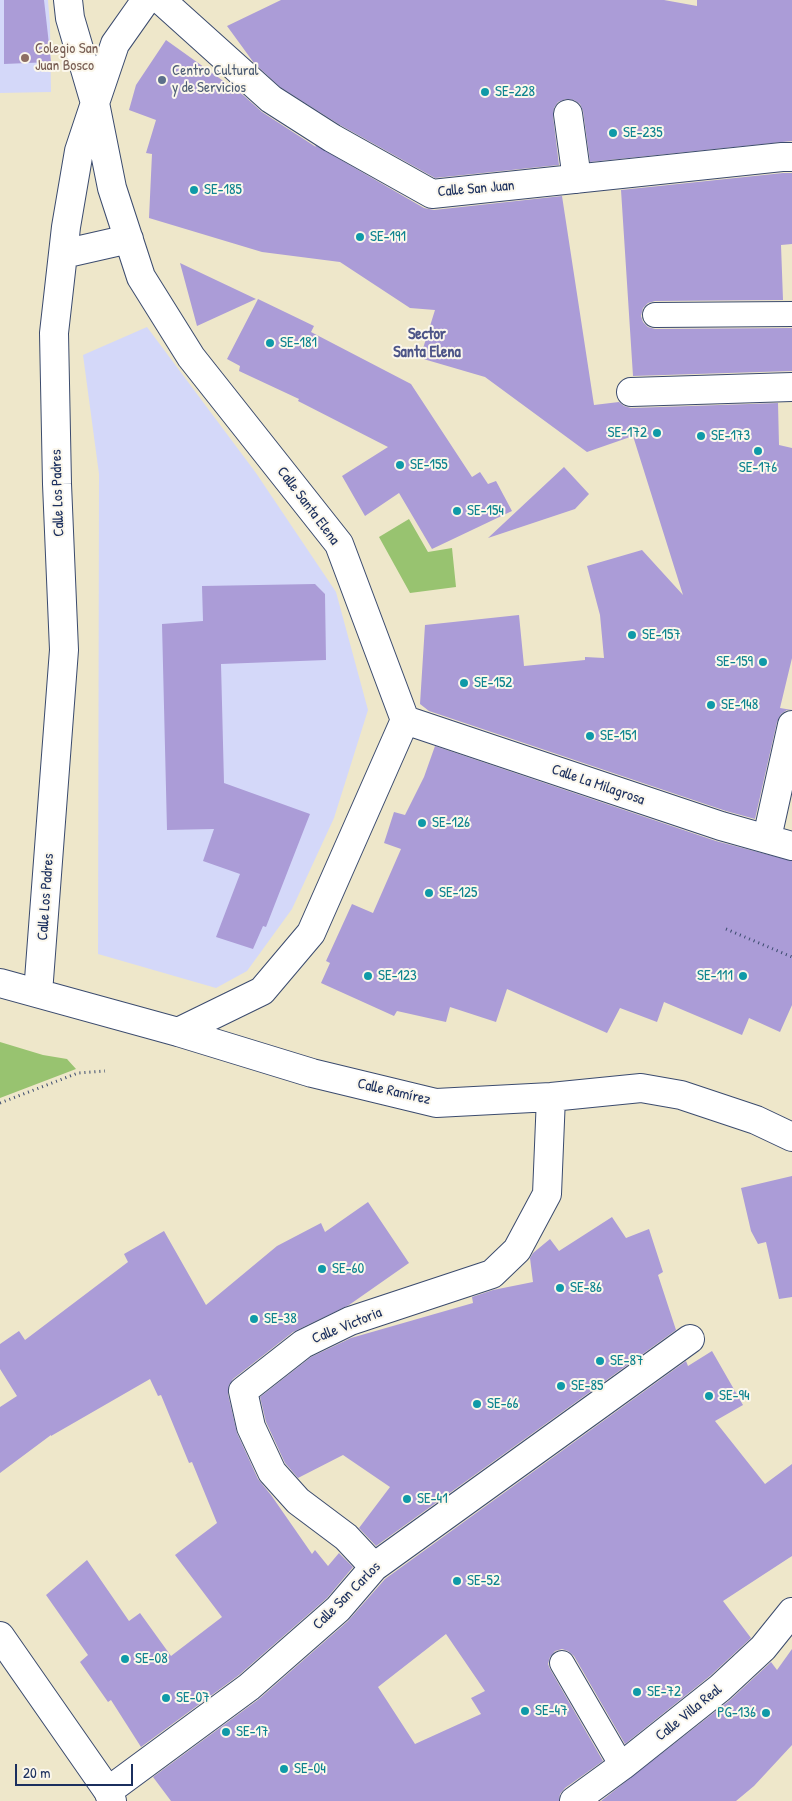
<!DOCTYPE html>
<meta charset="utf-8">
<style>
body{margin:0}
#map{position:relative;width:792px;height:1801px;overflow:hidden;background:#eee7ca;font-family:"Patrick Hand",sans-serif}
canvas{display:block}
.scale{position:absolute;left:15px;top:1764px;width:118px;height:22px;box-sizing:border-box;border:2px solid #1b2f5e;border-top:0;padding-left:6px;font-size:15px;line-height:18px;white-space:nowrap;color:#1b2f5e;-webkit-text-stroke:4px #fbf7ec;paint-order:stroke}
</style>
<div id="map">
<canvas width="792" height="1801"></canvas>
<div class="scale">20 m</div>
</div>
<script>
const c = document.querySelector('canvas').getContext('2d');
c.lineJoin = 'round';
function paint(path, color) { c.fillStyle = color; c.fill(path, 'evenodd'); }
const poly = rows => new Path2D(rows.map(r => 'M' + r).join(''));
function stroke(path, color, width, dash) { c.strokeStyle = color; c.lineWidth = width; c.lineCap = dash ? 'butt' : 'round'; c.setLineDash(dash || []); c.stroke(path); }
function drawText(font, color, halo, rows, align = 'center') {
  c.font = font + ' "Patrick Hand",sans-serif'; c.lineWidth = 4; c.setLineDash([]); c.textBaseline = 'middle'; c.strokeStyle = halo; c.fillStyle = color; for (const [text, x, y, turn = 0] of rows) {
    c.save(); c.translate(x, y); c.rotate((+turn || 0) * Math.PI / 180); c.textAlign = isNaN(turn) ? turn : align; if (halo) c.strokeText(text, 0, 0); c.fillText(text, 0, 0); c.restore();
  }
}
const built = poly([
 [0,0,48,0,50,24,51,92,0,93],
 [147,327,256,473,336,592,368,710,334,818,292,909,247,971,216,988,98,954,99,474,83,355]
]);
const green = poly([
 [409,519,428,552,452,548,456,587,410,593,379,537],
 [0,1042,43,1055,67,1059,76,1069,0,1098]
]);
const building = poly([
 [4,0,44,0,51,62,4,64],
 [281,0,664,0,697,6,697,0,792,0,792,141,590,162,583,111,580,104,574,100,566,99,558,102,554,108,553,116,559,165,435,178,340,125,280,87,254,63,227,26],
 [166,40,243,95,262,112,316,147,315,145,424,208,434,210,562,196,594,405,619,402,624,406,631,408,778,403,779,445,792,448,792,658,780,708,792,710,787,710,781,714,777,722,755,819,726,811,429,711,420,704,425,625,519,615,524,666,585,660,585,657,604,658,600,615,587,566,642,550,683,595,633,436,587,452,485,377,420,358,435,310,410,308,340,262,262,252,149,218,152,154,146,153,156,120,129,110,136,85],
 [783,173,792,173,792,244,781,245,783,300,655,301,648,303,643,308,641,316,643,322,648,327,655,329,792,328,792,371,633,376,621,190],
 [180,263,256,299,197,326],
 [258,299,314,326,311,332,411,384,472,477,480,472,488,484,496,481,512,511,432,549,399,493,365,516,342,476,388,447,298,401,299,399,239,371,240,366,227,359],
 [564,467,589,494,575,509,488,538],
 [315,584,325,594,326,660,221,664,224,783,310,814,266,927,263,926,253,949,216,937,240,874,203,861,214,829,167,830,162,624,203,621,202,586],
 [435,746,716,841,792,861,792,1005,780,1032,749,1018,742,1035,664,1002,657,1022,620,1008,607,1033,507,989,496,1022,450,1007,446,1022,397,1011,394,1016,321,983,330,963,326,961,352,904,373,913,401,849,384,843,394,812,405,815,424,777],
 [792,1176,792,1297,779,1299,766,1242,758,1244,751,1231,741,1188],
 [368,1202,409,1263,349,1305,293,1332,233,1379,229,1385,228,1394,237,1433,258,1479,271,1495,312,1554,315,1550,328,1566,339,1553,353,1567,327,1598,239,1675,141,1747,111,1700,108,1702,80,1662,88,1655,46,1595,87,1560,129,1621,140,1613,171,1656,222,1617,175,1555,217,1523,192,1462,189,1463,161,1395,158,1396,150,1379,51,1436,51,1435,0,1473,0,1407,17,1396,0,1369,0,1344,19,1331,25,1340,128,1262,124,1254,164,1231,206,1305,277,1246,321,1223,325,1232],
 [612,1217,626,1238,649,1229,663,1272,658,1275,676,1330,376,1546,359,1528,390,1487,343,1455,298,1478,285,1463,266,1422,260,1397,311,1357,351,1338,473,1303,472,1297,493,1290,533,1282,530,1258,533,1253,550,1239,559,1251],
 [712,1351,743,1405,715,1421,765,1484,792,1464,792,1556,723,1601,751,1638,710,1676,625,1744,574,1656,568,1651,562,1649,555,1651,550,1657,548,1664,550,1669,603,1761,565,1788,560,1794,559,1801,171,1801,153,1777,259,1699,348,1621,385,1579,686,1361,688,1366],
 [446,1634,485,1691,471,1698,481,1714,415,1744,378,1687],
 [792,1649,792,1745,754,1786,736,1801,601,1801,730,1700,771,1662,777,1670]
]);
const path = poly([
 [726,929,792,957],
 [0,1103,78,1073,105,1071]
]);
const service = poly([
 [655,315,792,314],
 [562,1663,622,1766]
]);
const minor = poly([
 [146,0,115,44,95,103,112,188,141,277,191,357,339,544,405,720,311,933,262,991,178,1032],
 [161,0,271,99,332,138,432,194,782,157,792,157],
 [568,114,577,179],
 [63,254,129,239],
 [631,392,792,387],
 [405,720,721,826,792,846],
 [767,838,792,725],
 [0,983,178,1032,312,1073,436,1103,551,1097,641,1088,681,1095,756,1120,792,1137],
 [38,993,64,650,57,484,54,333,66,227,79,151,95,103,70,18,68,0],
 [374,1567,346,1537,298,1501,272,1472,251,1427,243,1391,303,1344,350,1321,492,1274,517,1250,547,1194,551,1097],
 [108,1791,249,1687,338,1609,374,1567,690,1339],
 [574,1801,622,1766,720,1688,763,1648,792,1612]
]);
const tertiary = poly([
 [0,1636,108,1791,112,1801]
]);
const markers = [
 [25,58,5,"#8d6e63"],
 [162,80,5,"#5c6f8a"],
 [485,92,5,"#0f9aa8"],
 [613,133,5,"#0f9aa8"],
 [194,190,5,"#0f9aa8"],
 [360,237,5,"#0f9aa8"],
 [270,343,5,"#0f9aa8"],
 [657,433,5,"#0f9aa8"],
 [701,436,5,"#0f9aa8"],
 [758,451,5,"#0f9aa8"],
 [400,465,5,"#0f9aa8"],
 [457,511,5,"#0f9aa8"],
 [632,635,5,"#0f9aa8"],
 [763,662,5,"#0f9aa8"],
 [464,683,5,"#0f9aa8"],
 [711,705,5,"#0f9aa8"],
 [590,736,5,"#0f9aa8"],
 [422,823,5,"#0f9aa8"],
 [429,893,5,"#0f9aa8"],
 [368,976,5,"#0f9aa8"],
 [743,976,5,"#0f9aa8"],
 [322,1269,5,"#0f9aa8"],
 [560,1288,5,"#0f9aa8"],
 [254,1319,5,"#0f9aa8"],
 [600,1361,5,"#0f9aa8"],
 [561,1386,5,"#0f9aa8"],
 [709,1396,5,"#0f9aa8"],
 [477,1404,5,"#0f9aa8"],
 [407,1499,5,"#0f9aa8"],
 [457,1581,5,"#0f9aa8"],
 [125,1659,5,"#0f9aa8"],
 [637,1692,5,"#0f9aa8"],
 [166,1698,5,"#0f9aa8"],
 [525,1711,5,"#0f9aa8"],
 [766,1713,5,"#0f9aa8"],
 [226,1732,5,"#0f9aa8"],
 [284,1769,5,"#0f9aa8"]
];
const educationNames = [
 ["Colegio San",35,49],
 ["Juan Bosco",35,66]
];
const serviceNames = [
 ["Centro Cultural",172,71],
 ["y de Servicios",172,88]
];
const cultureNames = [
 ["SE-228",495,92],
 ["SE-235",623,133],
 ["SE-185",204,190],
 ["SE-191",370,237],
 ["SE-181",280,343],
 ["SE-172",647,433,"right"],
 ["SE-173",711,436],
 ["SE-155",410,465],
 ["SE-176",758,468,"center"],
 ["SE-154",467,511],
 ["SE-157",642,635],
 ["SE-159",753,662,"right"],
 ["SE-152",474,683],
 ["SE-148",721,705],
 ["SE-151",600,736],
 ["SE-126",432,823],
 ["SE-125",439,893],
 ["SE-123",378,976],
 ["SE-111",733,976,"right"],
 ["SE-60",332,1269],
 ["SE-86",570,1288],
 ["SE-38",264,1319],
 ["SE-87",610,1361],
 ["SE-85",571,1386],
 ["SE-94",719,1396],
 ["SE-66",487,1404],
 ["SE-41",417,1499],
 ["SE-52",467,1581],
 ["SE-08",135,1659],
 ["SE-72",647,1692],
 ["SE-07",176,1698],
 ["SE-47",535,1711],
 ["PG-136",756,1713,"right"],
 ["SE-17",236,1732],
 ["SE-04",294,1769]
];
const streetNames = [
 ["Calle San Juan",476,189,-5],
 ["Calle Los Padres",58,493,-92],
 ["Calle Santa Elena",308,506,53],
 ["Calle La Milagrosa",598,785,19],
 ["Calle Los Padres",46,897,-86],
 ["Calle Ramírez",394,1092,13],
 ["Calle Victoria",347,1326,-22],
 ["Calle San Carlos",347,1596,-45],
 ["Calle Villa Real",689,1713,-39]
];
const neighbourhoodNames = [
 ["Sector",427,335],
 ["Santa Elena",427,353]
];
paint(built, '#d4d8f9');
paint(green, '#98c370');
paint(building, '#ab9cd7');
stroke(service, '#3b4b6e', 26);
stroke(minor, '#3b4b6e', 30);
stroke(tertiary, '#3b4b6e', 30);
stroke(path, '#3b4b6e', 3, [1, 4]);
stroke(service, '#fff', 24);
stroke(minor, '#fff', 28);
stroke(tertiary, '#fff', 28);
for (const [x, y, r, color] of markers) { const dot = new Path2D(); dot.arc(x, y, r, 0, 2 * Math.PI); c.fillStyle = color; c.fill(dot); stroke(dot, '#fbf7ec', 2); }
drawText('15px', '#785e54', '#fbf7ec', educationNames, 'left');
drawText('15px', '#4e5e75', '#fbf7ec', serviceNames, 'left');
drawText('15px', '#0d838f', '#fbf7ec', cultureNames, 'left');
drawText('15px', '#1b2f5e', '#fbf7ec', streetNames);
drawText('bold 16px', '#4d5588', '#fbf7ec', neighbourhoodNames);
</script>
